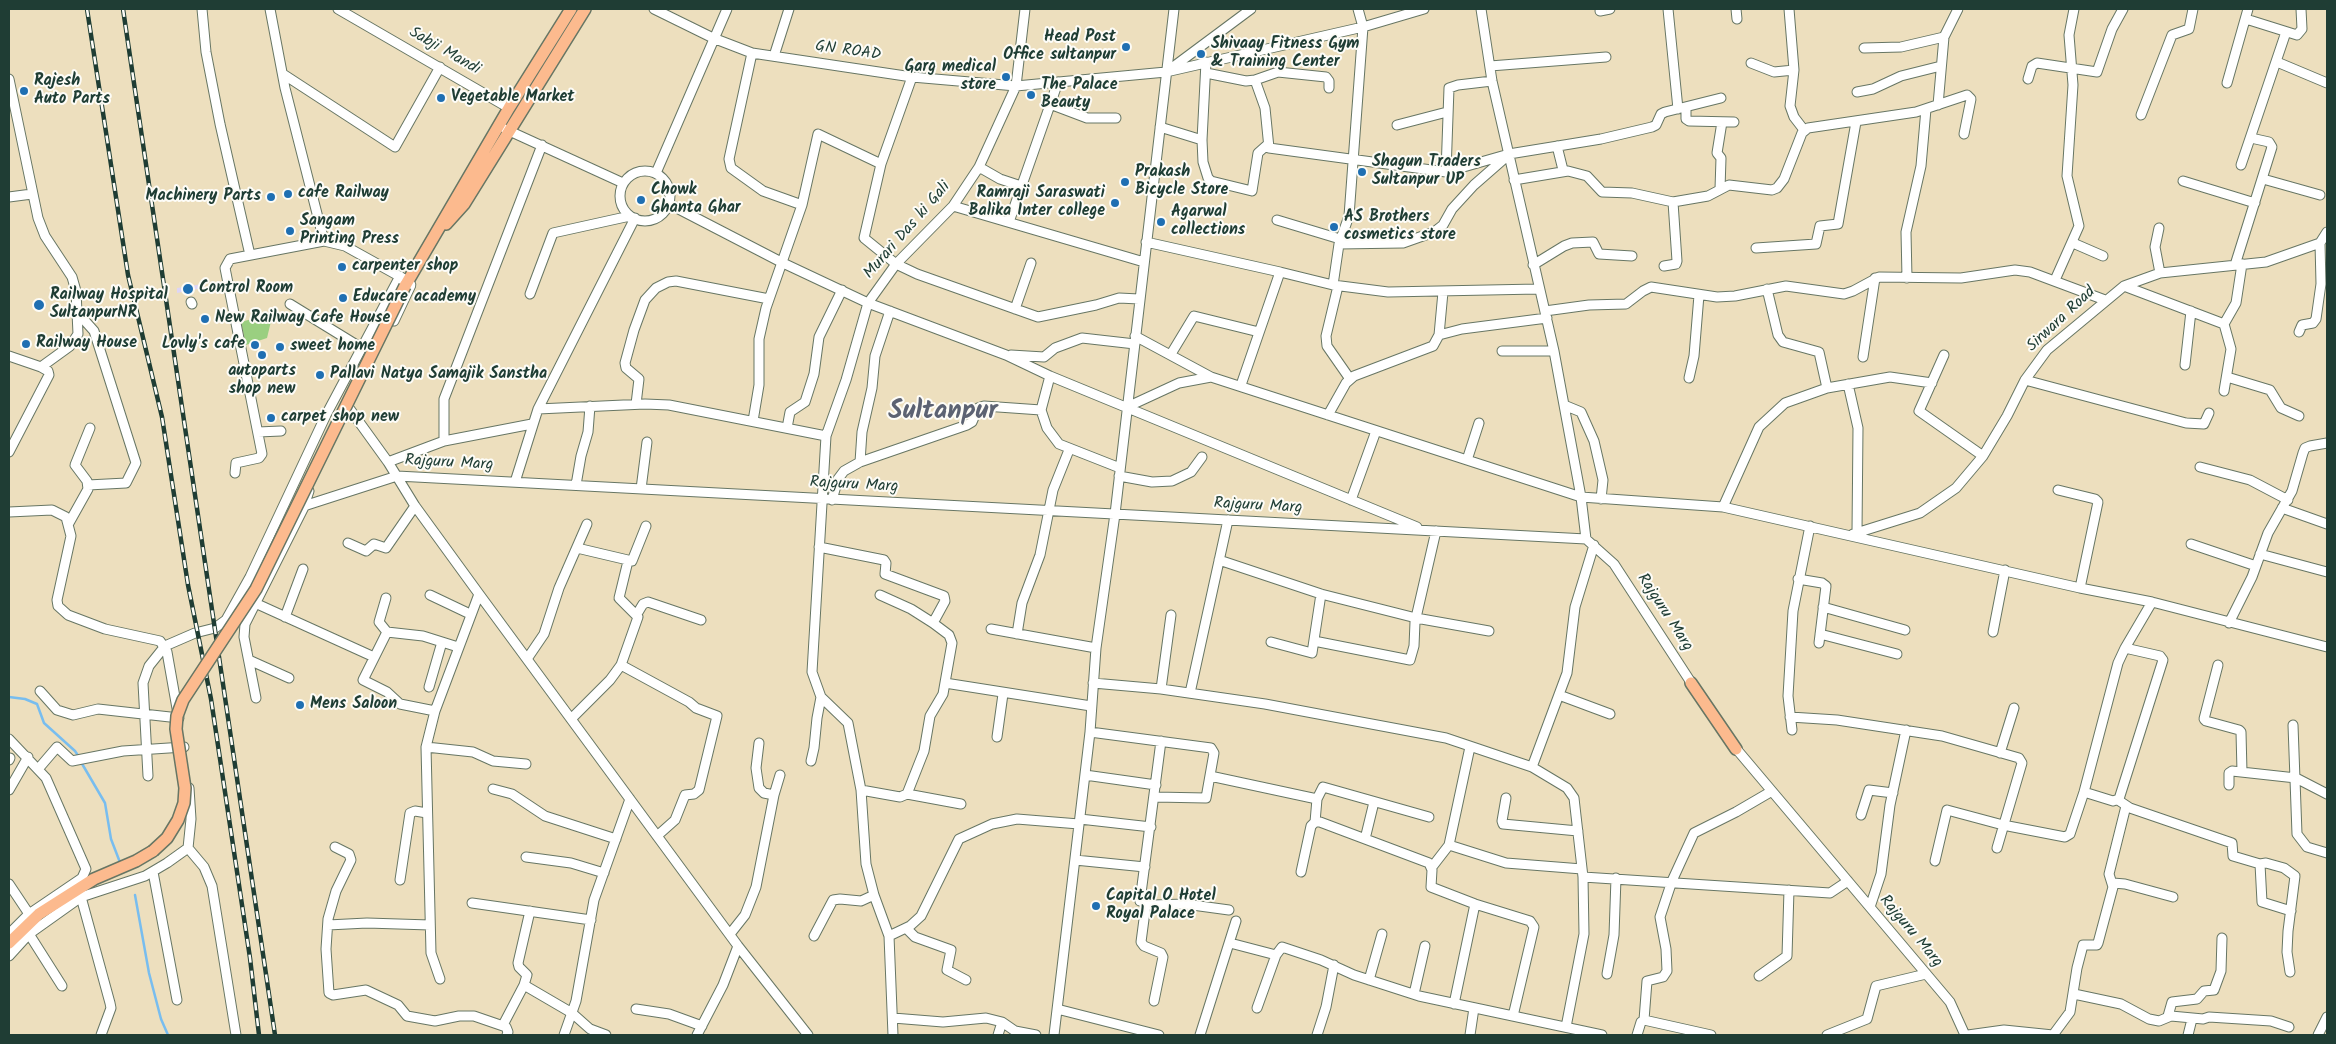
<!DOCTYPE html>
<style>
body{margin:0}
#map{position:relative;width:2336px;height:1044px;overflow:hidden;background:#eddfbe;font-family:Kalam,sans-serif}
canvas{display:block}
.frame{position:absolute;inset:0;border:10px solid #1f3d34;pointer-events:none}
</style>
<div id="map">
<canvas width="2336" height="1044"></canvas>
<div class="frame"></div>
</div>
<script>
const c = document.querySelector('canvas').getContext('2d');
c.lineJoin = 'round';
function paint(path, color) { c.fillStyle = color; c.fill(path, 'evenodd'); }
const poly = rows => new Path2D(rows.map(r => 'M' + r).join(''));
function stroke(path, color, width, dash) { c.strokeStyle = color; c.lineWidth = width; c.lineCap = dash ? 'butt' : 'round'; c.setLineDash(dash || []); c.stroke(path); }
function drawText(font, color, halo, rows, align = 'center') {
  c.font = font + ' Kalam,sans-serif'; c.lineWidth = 4; c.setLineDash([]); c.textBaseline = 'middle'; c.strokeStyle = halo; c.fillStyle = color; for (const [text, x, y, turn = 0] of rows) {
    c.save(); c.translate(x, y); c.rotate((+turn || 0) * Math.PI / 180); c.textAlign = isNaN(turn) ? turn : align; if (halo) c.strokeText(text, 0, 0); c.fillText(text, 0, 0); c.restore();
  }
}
const built = poly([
 [203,284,203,288,177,293,177,288]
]);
const green = poly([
 [273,313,267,338,246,345,241,322]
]);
const stream = poly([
 [9,697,25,699,37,704,44,723,75,751,79,757],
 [81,762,105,803,111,839,121,865],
 [135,895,149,973,161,1019,168,1035]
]);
const minor = poly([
 [202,9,206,52,220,124,250,255],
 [270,9,285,88,324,241],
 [338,9,509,108],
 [654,9,713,38,752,53,912,77,1016,86,1166,72,1363,27,1424,9],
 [1481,9,1492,81,1554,351,1581,497,1586,539],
 [1668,9,1678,109],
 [1736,9,1737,19],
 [1789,9,1794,70,1790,106,1794,117,1804,130],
 [1600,11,1610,9],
 [2246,19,2297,35,2302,29,2301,9],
 [1864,48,1901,47,1944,37],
 [752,53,729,159,731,168,763,191,802,205,818,134,881,164,912,77],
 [774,56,789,9],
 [1206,62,1202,140,1203,162,1208,178,1211,181,1252,191,1258,153,1267,145],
 [2277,62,2327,83],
 [1751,63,1774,72,1794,70],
 [1490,66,1606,57],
 [1169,70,1251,9],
 [1206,73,1246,81,1255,80,1278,72,1326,77,1329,81,1329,88],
 [283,74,395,147,440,67],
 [9,79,38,218,45,236,72,277,76,291,78,334,70,346,41,367],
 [2028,79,2032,66,2037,63,2097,72,2112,29,2123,9],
 [1255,80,1265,108,1269,148,1446,172,1509,154,1601,139,1652,127,1656,125,1661,114,1665,112,1721,98],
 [2227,83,2248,9],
 [1857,92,1873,89,1901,76,1941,66],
 [1050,104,1087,118,1116,118],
 [1938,105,1944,37,1958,9],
 [1686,107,1686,119,1689,121,1734,122],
 [2141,115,2172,35,2189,29,2193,9],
 [1397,125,1447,112],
 [1160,127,1202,140],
 [505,129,623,183],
 [1557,146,1563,170],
 [881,164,864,238,896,264,917,274,1038,317,1096,305,1119,298,1139,299],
 [2241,165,2286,32],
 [979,167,1000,179,1021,186],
 '620 196a25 25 0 1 1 50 0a25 25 0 1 1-50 0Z',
 [1446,172,1449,88,1458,85,1492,81],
 [656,173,727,9],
 [2263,179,2320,195],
 [1514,180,1568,171,1587,176,1602,192,1632,193,1673,202,1708,196,1729,185,1772,190,1777,188,1784,179,1802,133,1808,128,1916,112,1967,95,1971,99,1964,134],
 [2183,181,2255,203],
 [1720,189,1721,158,1717,153,1722,122],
 [9,197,32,194],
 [669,204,783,263,868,303,1006,355,1050,376,1417,527],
 [953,206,1144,262],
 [1277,220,1340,239],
 [1009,222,1058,82],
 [2159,228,2155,247,2160,273],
 [1146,242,1280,272],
 [2073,243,2103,256],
 [1339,244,1349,216,1363,27,1358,9],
 [1756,248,1816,244,1820,226,1838,224,1856,122],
 [1533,265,1564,246,1572,243,1593,242,1599,254,1632,256],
 [2235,265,2272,147,2269,142,2251,138],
 [1664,266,1676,264,1677,261,1673,202],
 [1907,278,1906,232,1921,166,1926,109],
 [2055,280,2079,226,2067,176,2073,85,2069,35,2074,9],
 [1333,285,1339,244,1403,243,1434,232,1443,225,1452,209,1474,185,1506,157],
 [1338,286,1326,336,1327,346,1350,379],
 [2124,286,2224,324],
 [1767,289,1778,335,1783,342,1819,352,1827,388],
 [530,294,553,233,630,216],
 [191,302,192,304],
 [290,304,360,347],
 [1015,309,1031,263],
 [1545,311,1589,305,1626,304,1643,291,1651,287,1717,297,1735,296,1786,286,1844,294,1853,291,1879,277,1961,278,2015,270,2030,272,2105,300],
 [77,312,94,331,136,463,126,483,88,485],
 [2299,332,2302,325,2313,323,2316,319,2321,284,2320,243],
 [1439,335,1443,292],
 [1135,336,1211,377],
 [1502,351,1554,351],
 [1171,354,1194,316,1259,332],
 [1011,355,1044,357,1055,348,1082,338,1135,344],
 [1944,355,1919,411,1983,456],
 [9,356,41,367,48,371,49,375,9,452],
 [1863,357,1875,278],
 [2185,365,2191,311],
 [2227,377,2270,390,2281,408,2299,416],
 [1689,378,1694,356,1699,295],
 [2025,380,2186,423,2204,424,2209,413],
 [1848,384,1858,428,1857,532],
 [1241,385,1280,272,1333,285,1388,292,1538,289],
 [2224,391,2231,349,2224,324,2236,303,2242,264],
 [636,404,639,379,626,368,625,363,634,330,645,300,656,288,668,282,676,281,769,299],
 [1564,405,1581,412,1594,441,1603,480,1601,499],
 [1127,407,1179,383,1211,377,1581,497,1723,507,2080,588,2152,602,2327,647],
 [349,408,388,462,415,506,479,594,738,946,808,1035],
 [538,409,645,404,669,405,826,436],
 [1041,410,1050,376],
 [1328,415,1346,383,1354,376,1433,346,1439,335,1462,329,1547,318],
 [753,421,759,385,759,339,766,308,802,205],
 [787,428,790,412,805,402,814,374,819,337,842,290],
 [258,432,281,431],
 [444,441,444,399,542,145],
 [1467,460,1479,423],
 [388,462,444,441,532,424],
 [860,462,862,432,872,388,875,356,890,311],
 [2200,467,2250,480,2288,500],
 [235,473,236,463,259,458,262,454,225,268,230,259,324,241,345,246,408,281,411,285,394,321],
 [1119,476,1152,482,1172,481,1191,472,1202,457],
 [515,482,538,409,635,218],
 [576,485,581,456,588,432,590,406],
 [641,489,647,442],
 [2058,490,2095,499,2098,502,2080,588],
 [309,491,306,500,307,505,397,476,1586,539,1614,564,1694,687],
 [832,500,838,479,844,471,860,462,967,425,972,422,978,408,984,406,1041,410,1047,428,1059,444,1120,468],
 [1351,500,1376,431],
 [1723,507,1759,427,1785,403,1827,388,1890,377,1932,383],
 [2282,508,2327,524],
 [9,512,52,510,66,517,71,536,57,600,58,606,68,615,105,629,160,641,167,652,178,714],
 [69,523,88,489,87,481,75,465,90,428],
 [1853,534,1920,513,1956,488,1983,456,2007,416,2025,380,2047,350,2124,286,2160,273,2266,262,2320,243,2327,232],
 [348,543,366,551,374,544,386,548,415,506],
 [2191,544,2256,566],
 [819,547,884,560,886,563,885,574,944,596,945,601,933,623],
 [577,548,632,561,646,526],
 [2260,554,2327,572],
 [1219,560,1321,594,1416,618,1489,631],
 [1798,579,1822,583,1826,586,1819,643],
 [430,595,470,614],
 [386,598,379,622,387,632,423,636,458,647],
 [255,603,374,657],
 [1823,607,1905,630],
 [637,614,643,604,648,602,701,620],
 [285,617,303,569],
 [2229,623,2252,577,2268,533,2292,491,2303,453,2305,448,2310,446,2327,443],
 [991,629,1096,648],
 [387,632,363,680,387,692,400,704,435,711],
 [1993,632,2005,570],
 [1017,634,1022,603,1040,555,1053,490,1069,450],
 [1820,634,1897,654],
 [1314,641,1410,660,1414,646,1415,622,1436,531],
 [1271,642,1312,653,1321,594],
 [527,659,544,634,559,588,587,524],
 [249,660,289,678],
 [621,665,689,702,696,708,717,716,699,790,694,794,685,795,675,820,657,836],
 [2218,665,2204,719,2206,721,2239,730,2241,732,2242,772],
 [945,683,1091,706],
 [1093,683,1161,689,1265,704,1446,738,1532,767,1567,673,1575,607,1594,545],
 [429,687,442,642],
 [1161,689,1171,615],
 [40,691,57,710,73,715,98,709,179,718],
 [1190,693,1228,520],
 [1559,695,1610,714],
 [256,698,244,637,245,624,306,503],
 [1790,717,1837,720,1942,736,2019,758,2022,763,1997,848],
 [571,719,610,680,621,665,638,617,619,598,628,561],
 [2293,725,2297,834,2307,847,2327,853],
 [1792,730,1788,696,1793,611,1810,526],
 [1090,732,1211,748,1214,753,1206,798,1155,797],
 [997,737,1003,694],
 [9,739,46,778,86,869,82,878,29,914,9,934],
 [1161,741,1140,901,1153,905,1185,904,1229,910],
 [759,743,756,768,759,788,764,793,774,795],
 [1733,745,1950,1002,1965,1035],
 [426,747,473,752,493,761,526,764],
 [2000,753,2014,708],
 [9,760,10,758],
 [811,761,814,748,817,718,821,697],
 [1532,767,1567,788,1574,798,1583,877,1830,893,1848,881],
 [39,768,57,747,72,761,123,751,184,747],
 [1085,775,1156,785],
 [148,776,143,683,149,666,165,646,195,633,215,628,226,620,250,577,326,415,400,276],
 [1210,776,1317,799],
 [2229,785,2229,773,2232,771,2296,778,2327,794],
 [493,789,512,794,545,816,616,839],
 [9,790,28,757],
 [861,790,900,797,907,794,924,751,930,716,943,694,952,643,949,635,933,623,911,609,880,595],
 [2084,792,2113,801,2119,799,2163,660,2160,656,2125,648],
 [907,794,961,804],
 [1506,798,1502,821,1503,824,1578,831],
 [2118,800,2130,808,2232,843,2233,856,2260,864,2262,902,2291,911],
 [1861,815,1869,790,1893,793],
 [1080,819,1151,827],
 [1315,822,1317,799,1323,787,1429,817],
 [1365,839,1374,802],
 [1449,845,1470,747],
 [335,847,349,854,351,860,336,891,328,919,326,949,329,993,333,995,366,990,398,1005,407,1016,435,1021,459,1016,474,1016,506,1027,508,1032,507,1035],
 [188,848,204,867,212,886,236,1035],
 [526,857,571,863,604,873],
 [1075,860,1145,867],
 [1935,861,1947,810,2003,825,2065,837,2070,834,2084,792,2118,663,2125,648,2152,602],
 [2260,864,2266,863,2284,868,2295,876,2288,931,2287,952,2290,972],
 [1432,867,1449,845,1506,863,1582,869],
 [153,872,177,1000],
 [1301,872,1311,826,1315,822,1320,822,1429,863,1432,870,1431,887,1475,904,1530,921,1534,927,1513,1016],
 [400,880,410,813,415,811,427,813],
 [2113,883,2125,884,2173,897],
 [9,884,29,914],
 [81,897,110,1003,111,1008,101,1035],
 [472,903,591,920],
 [1146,904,1141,942,1144,946,1161,953,1163,957,1154,1001],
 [1870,907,1881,874,1890,805,1906,730],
 [328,925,367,923,430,925],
 [906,928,915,937,951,950,947,970,966,980],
 [29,934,62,986],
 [730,934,745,915,756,887,774,795,780,775],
 [814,936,833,900,840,899,861,901,874,895],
 [889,936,910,926,921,916,959,839,992,824,1017,819,1079,824],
 [1230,943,1276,955],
 [9,956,29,934,81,897,145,876,167,863,188,848,191,819,189,788],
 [1607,974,1614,935,1616,878],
 [1759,976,1787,956,1789,890],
 [440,979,431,953,426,747,435,711,479,594],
 [1369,980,1382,934],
 [524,985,527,975,519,967,518,963,530,911],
 [1414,994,1425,946],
 [2074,994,2121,1004,2149,1019,2159,1021,2171,1016,2203,1019,2209,1017,2271,1021,2289,1027],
 [1454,1004,1475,904],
 [1257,1008,1276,955,1282,947,1321,960,1354,975,1419,996,1602,1035],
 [636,1009,669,1014,702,1026],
 [1057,1009,1159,1035],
 [2168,1016,2172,1002,2197,999,2204,991,2214,990,2221,971,2222,938],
 [893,1018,943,1022,986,1018,1002,1022,1015,1031,1036,1035],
 [1644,1020,1647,981,1663,977,1667,971,1666,949,1660,917,1672,881,1694,833,1736,812,1772,791],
 [503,1025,524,985,572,1013,590,1029,606,1035],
 [1566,1027,1584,934,1583,877],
 [564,1035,576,1001,594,900,630,799],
 [697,1035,723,985,738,946],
 [893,1035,889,936,874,895,866,864,861,790,848,723,821,697,812,672,826,436,846,380,868,303,896,264,953,206,979,167,1016,86,1025,9],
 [998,1035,1002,1022],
 [1054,1035,1090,732,1096,648,1115,514,1174,9],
 [1200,1035,1236,921],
 [1317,1035,1326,1007,1334,965],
 [1470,1035,1474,1008],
 [1637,1035,1641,1022,1644,1020,1711,1035],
 [1827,1035,1867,1019,1876,986,1926,974],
 [1968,1035,2004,1030,2053,1035],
 [2053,1035,2070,1012,2077,968,2083,945,2097,945,2098,943,2113,887,2109,874,2126,806],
 [2188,1035,2192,1019],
 [2318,1035,2327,1017]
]);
const major = poly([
 [446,224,464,204,585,9],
 [405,286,509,108,571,9],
 [1691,683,1736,749],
 [9,943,39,914,94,879,136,861,153,851]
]);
const rail = poly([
 [87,9,128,275,162,417,188,585,211,699,250,958,259,1035],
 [123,9,275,1035]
]);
const majorBridge = poly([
 [153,851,167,838,178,820,184,803,185,788,176,729,177,716,183,700,256,589,405,286]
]);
const markers = [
 [1126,47,5,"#1f6fb2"],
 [1201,54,5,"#1f6fb2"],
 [1006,77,5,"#1f6fb2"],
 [24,91,5,"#1f6fb2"],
 [1031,95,5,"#1f6fb2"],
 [441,98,5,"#1f6fb2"],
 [1362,172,5,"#1f6fb2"],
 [1125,182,5,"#1f6fb2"],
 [288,194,5,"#1f6fb2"],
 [271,197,5,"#1f6fb2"],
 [641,200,5,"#1f6fb2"],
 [1115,203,5,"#1f6fb2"],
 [1161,222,5,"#1f6fb2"],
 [1334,227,5,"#1f6fb2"],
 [290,231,5,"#1f6fb2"],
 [342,267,5,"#1f6fb2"],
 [188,289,6,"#1f6fb2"],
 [343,298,5,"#1f6fb2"],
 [39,305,6,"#1f6fb2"],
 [205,319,5,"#1f6fb2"],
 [26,344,5,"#1f6fb2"],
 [255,345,5,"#1f6fb2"],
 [280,347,5,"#1f6fb2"],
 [262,355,5,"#1f6fb2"],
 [320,375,5,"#1f6fb2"],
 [271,418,5,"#1f6fb2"],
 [300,705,5,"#1f6fb2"],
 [1096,906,5,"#1f6fb2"]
];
const poiNames = [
 ["Head Post",1116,38,"right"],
 ["Office sultanpur",1116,56,"right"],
 ["Shivaay Fitness Gym",1211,45],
 ["& Training Center",1211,63],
 ["Garg medical",996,68,"right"],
 ["store",996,86,"right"],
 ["Rajesh",34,82],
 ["Auto Parts",34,100],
 ["The Palace",1041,86],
 ["Beauty",1041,104],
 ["Vegetable Market",451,98],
 ["Shagun Traders",1372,163],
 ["Sultanpur UP",1372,181],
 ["Prakash",1135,173],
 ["Bicycle Store",1135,191],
 ["Chowk",651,191],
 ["Ghanta Ghar",651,209],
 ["cafe Railway",298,194],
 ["Ramraji Saraswati",1105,194,"right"],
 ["Balika Inter college",1105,212,"right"],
 ["Machinery Parts",261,197,"right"],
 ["Agarwal",1171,213],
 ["collections",1171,231],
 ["AS Brothers",1344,218],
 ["cosmetics store",1344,236],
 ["Sangam",300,222],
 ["Printing Press",300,240],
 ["carpenter shop",352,267],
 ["Control Room",199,289],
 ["Railway Hospital",50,296],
 ["SultanpurNR",50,314],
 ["Educare academy",353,298],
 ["New Railway Cafe House",215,319],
 ["Railway House",36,344],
 ["Lovly's cafe",245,345,"right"],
 ["sweet home",290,347],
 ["autoparts",262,372,"center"],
 ["shop new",262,390,"center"],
 ["Pallavi Natya Samajik Sanstha",330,375],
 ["carpet shop new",281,418],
 ["Mens Saloon",310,705],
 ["Capital O Hotel",1106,897],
 ["Royal Palace",1106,915]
];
const streetNames = [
 ["Sabji Mandi",444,52,30],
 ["GN ROAD",848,52,8],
 ["Murari Das ki Gali",908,231,-49],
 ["Sirwara Road",2062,320,-43],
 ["Rajguru Marg",449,464,3],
 ["Rajguru Marg",854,486,3],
 ["Rajguru Marg",1258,507,3],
 ["Rajguru Marg",1664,613,57],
 ["Rajguru Marg",1910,932,50]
];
const townNames = [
 ["Sultanpur",943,414]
];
paint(built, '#ddd5f6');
paint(green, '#9acf80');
stroke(stream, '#78bdef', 2.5);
stroke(minor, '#677664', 11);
stroke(major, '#677664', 14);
stroke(minor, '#fff', 9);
stroke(major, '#fcba8e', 11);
stroke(rail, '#1f3d34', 4.5);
stroke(rail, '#fdfcf7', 2.5, [8]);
stroke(majorBridge, '#677664', 14, []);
stroke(majorBridge, '#fcba8e', 11);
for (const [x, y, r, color] of markers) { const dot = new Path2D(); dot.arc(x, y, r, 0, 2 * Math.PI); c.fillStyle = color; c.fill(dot); stroke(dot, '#fdfcf7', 2); }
drawText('bold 16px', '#1f3d34', '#fdfcf7', poiNames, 'left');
drawText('16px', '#1f3d34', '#fdfcf7', streetNames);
drawText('bold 26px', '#5c6272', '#fdfcf7', townNames);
</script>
